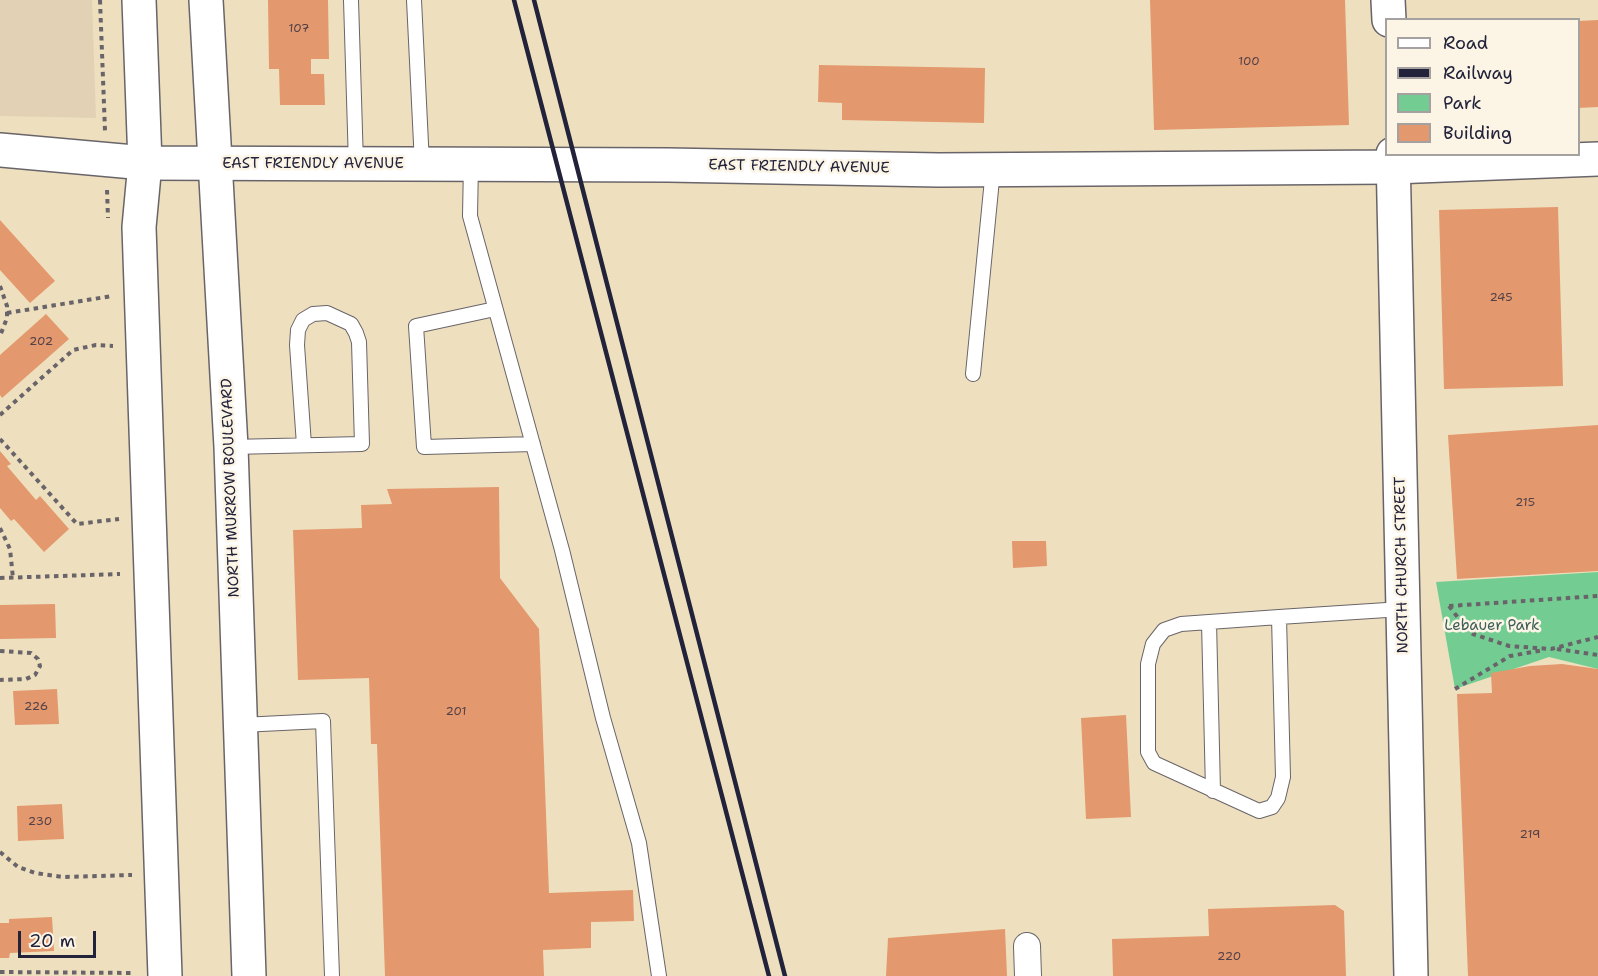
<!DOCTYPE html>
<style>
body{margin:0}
#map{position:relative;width:1598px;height:976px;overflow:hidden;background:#eee0be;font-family:"Shantell Sans",sans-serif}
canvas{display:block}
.legend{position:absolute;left:1385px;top:18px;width:195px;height:138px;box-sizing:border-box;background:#fcf5e5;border:2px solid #a5a1a1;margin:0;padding:8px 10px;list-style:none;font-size:18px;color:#22223b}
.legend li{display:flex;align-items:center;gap:12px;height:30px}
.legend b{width:30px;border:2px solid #a5a1a1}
.scale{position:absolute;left:18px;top:931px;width:78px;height:27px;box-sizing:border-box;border:3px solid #22223b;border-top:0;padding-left:8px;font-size:18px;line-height:21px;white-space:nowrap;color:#22223b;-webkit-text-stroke:4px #fcf5e5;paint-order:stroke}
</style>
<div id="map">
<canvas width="1598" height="976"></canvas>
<ul class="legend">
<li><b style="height:8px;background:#fff"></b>Road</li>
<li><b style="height:8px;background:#22223b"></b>Railway</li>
<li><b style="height:16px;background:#73cd93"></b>Park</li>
<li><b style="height:16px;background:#e3986d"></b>Building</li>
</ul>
<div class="scale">20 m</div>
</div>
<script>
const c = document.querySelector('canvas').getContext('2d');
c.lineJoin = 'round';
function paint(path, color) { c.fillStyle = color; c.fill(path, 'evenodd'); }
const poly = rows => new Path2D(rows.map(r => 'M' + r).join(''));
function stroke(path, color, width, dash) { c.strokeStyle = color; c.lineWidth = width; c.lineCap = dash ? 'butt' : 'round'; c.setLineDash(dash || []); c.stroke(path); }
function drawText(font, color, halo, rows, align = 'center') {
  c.font = font + ' "Shantell Sans",sans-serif'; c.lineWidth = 5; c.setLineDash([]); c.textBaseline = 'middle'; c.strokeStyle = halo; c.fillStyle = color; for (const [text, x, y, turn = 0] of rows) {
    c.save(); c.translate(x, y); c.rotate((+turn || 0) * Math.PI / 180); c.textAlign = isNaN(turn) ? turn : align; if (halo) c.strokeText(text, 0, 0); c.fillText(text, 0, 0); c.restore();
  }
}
const built = poly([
 [0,0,92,0,96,118,0,116]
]);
const green = poly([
 [1598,572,1598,669,1549,657,1455,689,1436,582]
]);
const building = poly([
 [268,0,328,0,329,59,311,59,311,74,324,74,325,105,280,105,279,69,269,69],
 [1150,0,1345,0,1349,125,1154,130],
 [1598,20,1598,107,1578,108,1578,21],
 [819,65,985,68,984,123,842,120,842,103,818,102],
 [1558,207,1563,386,1444,389,1439,210],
 [0,220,55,281,30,303,0,270],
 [46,314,69,339,2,398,0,395,0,355],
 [1598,425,1598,571,1457,579,1448,435],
 [0,451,11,464,7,466,36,500,40,496,69,529,44,552,14,519,11,521,0,508],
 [499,487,500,578,539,629,549,893,633,890,634,921,591,922,591,948,543,950,544,976,385,976,377,744,371,744,369,678,298,680,293,530,362,528,361,505,392,504,387,489],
 [1012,541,1046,541,1047,566,1013,568],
 [55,604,56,638,0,639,0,605],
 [1562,664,1598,669,1598,976,1468,976,1457,694,1492,693,1491,673,1530,666],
 [57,689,59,724,15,725,13,691],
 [1126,715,1131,817,1086,819,1081,718],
 [62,804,64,839,18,841,17,806],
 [1335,905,1344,911,1346,976,1113,976,1112,939,1209,936,1208,909],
 [52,917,54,951,10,953,9,958,0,958,0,923,9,923,9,919],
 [1005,929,1007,976,886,976,888,938]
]);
const path = poly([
 [100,0,105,131],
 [107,190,108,218],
 [0,286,7,306,7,318,0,336],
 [7,313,112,296],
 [0,415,73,350,96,345,113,346],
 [0,439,77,524,119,519],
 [0,528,10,549,13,578],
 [0,578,120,574],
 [1449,606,1470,633,1509,646,1551,649,1598,637],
 [1449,606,1598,596],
 [1557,649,1598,655],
 [0,651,31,653,38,659,40,666,35,675,26,679,0,680],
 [1455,689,1510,656,1544,650],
 [0,852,18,867,35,873,63,877,132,875],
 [0,972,135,973]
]);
const service = poly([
 [351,0,356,164],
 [414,0,422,164],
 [471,164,470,216,562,550,603,718,639,843,659,976],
 [495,309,416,326,424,447,533,444],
 [973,374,993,169],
 [231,447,362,444,359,342,356,333,351,324,327,313,313,314,303,320,298,330,297,345,304,445],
 [1279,617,1283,777,1278,798,1272,807,1259,811,1154,763,1148,752,1148,664,1153,644,1164,630,1181,624,1279,617,1402,609],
 [1209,622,1213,791],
 [241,725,323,721,332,976]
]);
const minor = poly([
 [1027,946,1028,976]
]);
const tertiary = poly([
 [1388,0,1389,20],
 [1393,154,1411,976]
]);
const secondary = poly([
 [0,150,145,163,668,165,939,170,1393,167,1598,159]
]);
const primary = poly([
 [139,0,145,163,139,227,165,976],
 [206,0,231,447,249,976]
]);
const rail = poly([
 [514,0,769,976],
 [534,0,785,976]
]);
const numberNames = [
 ["107",299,29],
 ["100",1249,62],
 ["245",1501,298],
 ["202",41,342],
 ["215",1525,503],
 ["226",36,707],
 ["201",456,712],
 ["230",40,822],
 ["219",1530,835],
 ["220",1229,957]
];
const streetNames = [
 ["EAST FRIENDLY AVENUE",313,164],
 ["EAST FRIENDLY AVENUE",799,167,1],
 ["NORTH MURROW BOULEVARD",231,488,-92],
 ["NORTH CHURCH STREET",1402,565,-91]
];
const parkNames = [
 ["Lebauer Park",1492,626]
];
paint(built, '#e3d1b5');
paint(green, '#73cd93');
paint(building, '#e3986d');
stroke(service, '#696469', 16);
stroke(minor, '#696469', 28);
stroke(tertiary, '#696469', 36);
stroke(secondary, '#696469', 36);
stroke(primary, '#696469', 36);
stroke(path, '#696469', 4, [4.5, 4.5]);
stroke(service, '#fff', 14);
stroke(minor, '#fff', 26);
stroke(tertiary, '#fff', 33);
stroke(secondary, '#fff', 33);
stroke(primary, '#fff', 33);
stroke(rail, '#22223b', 4.5);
drawText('12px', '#524048', null, numberNames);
drawText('15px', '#22223b', '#fcf5e5', streetNames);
drawText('15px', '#3e5e5a', '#fcf5e5', parkNames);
</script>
